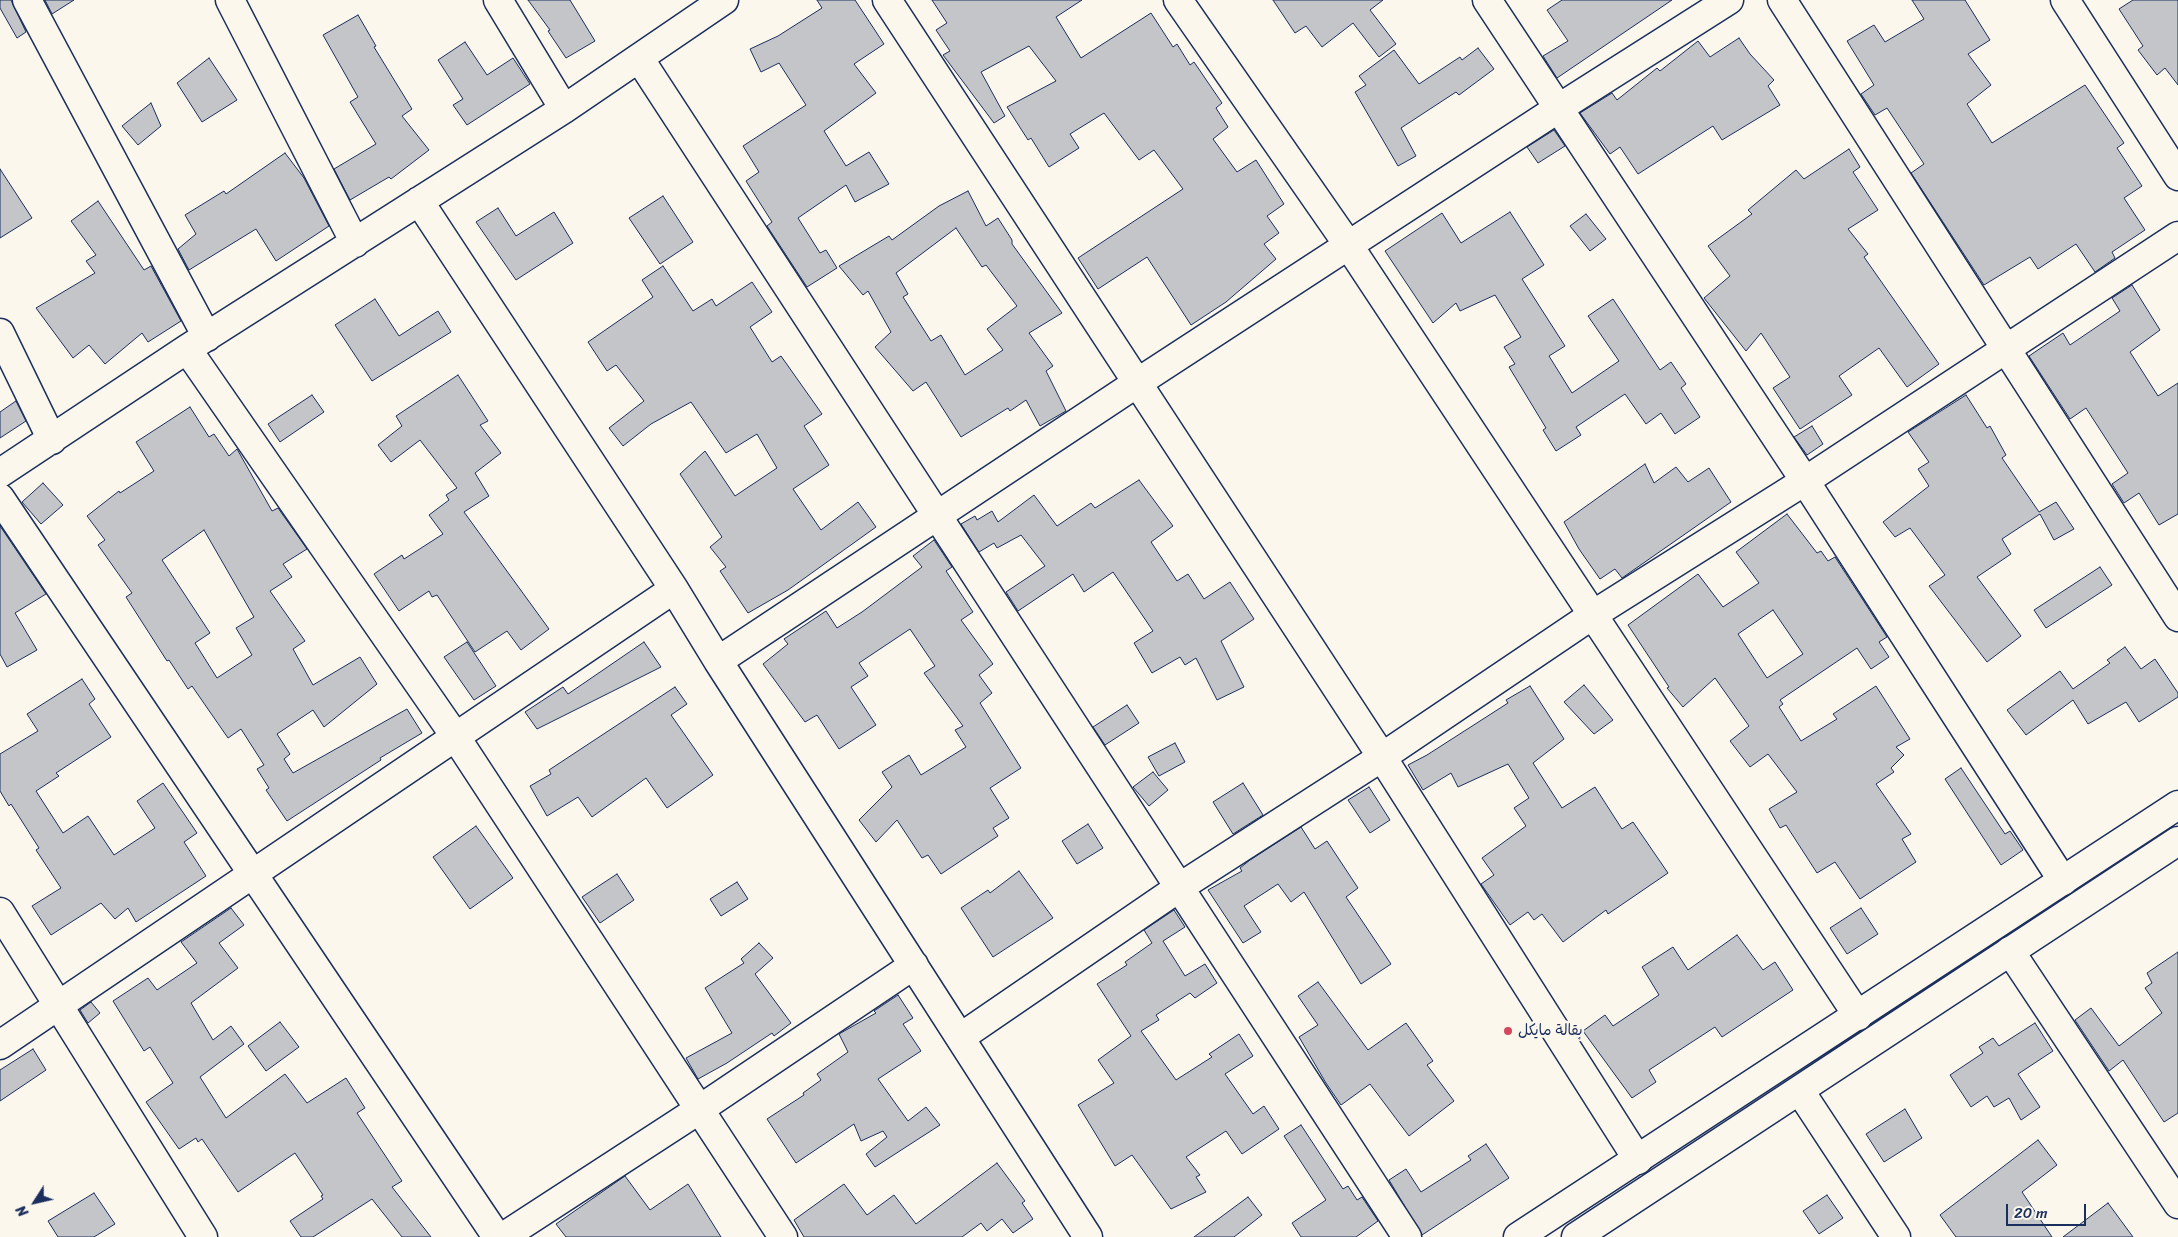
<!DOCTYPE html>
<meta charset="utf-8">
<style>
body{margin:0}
#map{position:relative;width:2178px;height:1237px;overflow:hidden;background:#fbf7ec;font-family:Sriracha,sans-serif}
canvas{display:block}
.north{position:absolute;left:10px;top:1177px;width:50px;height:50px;-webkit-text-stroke:4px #fbf7ec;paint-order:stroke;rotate:235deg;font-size:14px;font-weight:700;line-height:20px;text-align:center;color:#1b2f5e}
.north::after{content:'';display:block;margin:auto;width:18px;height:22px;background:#1b2f5e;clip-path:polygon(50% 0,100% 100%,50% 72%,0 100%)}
.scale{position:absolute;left:2006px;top:1204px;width:80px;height:22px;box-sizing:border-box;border:2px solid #1b2f5e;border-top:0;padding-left:6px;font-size:15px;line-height:18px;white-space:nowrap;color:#1b2f5e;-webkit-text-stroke:4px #fbf7ec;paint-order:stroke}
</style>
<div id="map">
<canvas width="2178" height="1237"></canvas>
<div class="north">N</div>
<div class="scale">20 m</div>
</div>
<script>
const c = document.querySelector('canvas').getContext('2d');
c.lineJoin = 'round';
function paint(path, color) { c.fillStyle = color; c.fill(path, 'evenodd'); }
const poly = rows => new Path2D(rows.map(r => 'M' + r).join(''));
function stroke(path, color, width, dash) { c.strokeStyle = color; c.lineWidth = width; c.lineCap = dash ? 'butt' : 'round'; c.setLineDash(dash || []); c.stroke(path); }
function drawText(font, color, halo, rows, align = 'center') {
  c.font = font + ' Sriracha,"Playpen Sans Arabic",sans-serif'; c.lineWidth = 5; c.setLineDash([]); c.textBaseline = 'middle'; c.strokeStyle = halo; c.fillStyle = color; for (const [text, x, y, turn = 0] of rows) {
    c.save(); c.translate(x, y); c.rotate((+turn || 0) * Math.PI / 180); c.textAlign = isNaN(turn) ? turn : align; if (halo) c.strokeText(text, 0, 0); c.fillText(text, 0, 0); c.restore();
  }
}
const building = poly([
 [0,0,11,0,26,32,17,38,0,8,0,0],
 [45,0,74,0,52,14,45,0],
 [528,0,570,0,595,41,566,58,548,31,550,30,528,0],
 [817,0,855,0,884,44,854,64,876,93,824,131,846,166,869,152,889,184,855,202,846,185,798,218,820,253,826,250,837,268,807,287,767,226,772,222,746,181,759,172,743,146,806,105,779,63,761,72,750,49,778,36,822,8,817,0],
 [932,0,1082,0,1056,17,1081,58,1151,13,1173,47,1177,44,1190,65,1194,62,1222,103,1216,108,1228,127,1213,139,1237,172,1256,160,1284,204,1267,216,1279,233,1264,244,1276,259,1226,302,1191,325,1147,257,1098,289,1078,258,1183,189,1154,150,1139,160,1104,113,1070,134,1079,148,1049,167,1031,138,1028,140,1007,107,1056,81,1029,46,981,72,1005,116,994,123,943,55,950,51,936,30,947,23,932,0],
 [1273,0,1383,0,1370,10,1396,44,1379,57,1353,23,1322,47,1306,26,1295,33,1273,0],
 [1562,0,1672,0,1557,78,1543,56,1568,41,1547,10,1562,0],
 [1912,0,1965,0,1990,40,1968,54,1991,85,1967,104,1992,143,2085,85,2124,143,2117,148,2142,186,2124,198,2145,230,2112,252,2115,258,2095,272,2076,244,2038,269,2030,257,1984,285,1911,173,1924,164,1887,108,1875,115,1861,94,1874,85,1847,41,1874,25,1885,42,1924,19,1912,0],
 [2133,0,2178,0,2178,85,2165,68,2157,75,2138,50,2143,46,2119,9,2133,0],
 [358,15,376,46,374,47,412,109,402,116,429,150,391,179,389,177,350,200,334,169,376,144,350,102,358,97,323,35,358,15],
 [1739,38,1750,54,1774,80,1768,86,1780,105,1722,140,1713,126,1638,174,1620,147,1610,154,1580,113,1612,93,1617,100,1657,68,1660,71,1698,41,1710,57,1739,38],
 [465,42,487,75,513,58,530,84,467,125,453,105,463,99,438,60,465,42],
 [1478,48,1494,69,1459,95,1456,92,1401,128,1416,156,1398,166,1355,92,1366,85,1359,76,1394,50,1419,84,1460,57,1462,60,1478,48],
 [209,58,237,100,202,122,177,83,209,58],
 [151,103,161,126,138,145,122,126,151,103],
 [1554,130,1565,146,1538,163,1527,147,1554,130],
 [1849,149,1860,167,1853,172,1878,210,1848,229,1868,254,1864,257,1939,364,1907,387,1879,348,1839,376,1852,395,1800,429,1773,388,1790,377,1761,333,1746,351,1704,298,1730,276,1708,246,1752,214,1748,210,1796,170,1804,179,1849,149],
 [285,153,304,178,329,226,276,261,256,229,189,270,178,249,196,234,185,215,224,191,226,194,285,153],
 [0,169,32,218,0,238,0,169],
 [968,191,986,226,998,218,1012,240,1012,244,1062,313,1029,333,1053,366,1046,371,1066,411,1040,426,1026,400,1010,411,1008,408,961,437,926,382,913,391,875,347,891,332,868,291,863,295,839,266,889,236,892,240,939,206,968,191],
 [956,228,982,267,986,265,1017,306,987,329,1003,350,965,375,941,335,931,341,903,297,908,294,896,273,956,228],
 [663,196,693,242,660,264,629,218,663,196],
 [98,201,144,270,151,266,181,321,148,342,142,333,105,364,89,345,73,358,36,308,95,273,86,261,96,255,71,221,98,201],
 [498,208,516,236,554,212,573,243,516,280,476,222,498,208],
 [1510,212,1544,265,1522,279,1565,346,1549,356,1572,393,1619,361,1588,316,1613,299,1660,370,1671,362,1686,384,1681,388,1700,417,1675,434,1661,413,1646,424,1625,394,1576,427,1581,435,1556,451,1543,430,1546,428,1509,367,1515,364,1504,347,1521,337,1495,295,1460,311,1456,303,1433,323,1385,251,1442,213,1461,243,1510,212],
 [1586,214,1606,239,1590,251,1570,226,1586,214],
 [663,266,693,311,712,299,716,306,752,282,772,312,750,327,772,362,781,356,822,414,804,426,829,465,793,489,821,530,858,502,876,527,788,590,748,613,720,571,726,567,710,547,722,537,680,474,705,451,735,496,777,468,757,434,726,453,691,402,651,424,623,446,609,428,644,401,616,365,607,371,588,342,653,297,642,280,663,266],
 [2132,285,2160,330,2130,352,2158,396,2178,383,2178,514,2159,525,2139,493,2124,503,2112,484,2128,473,2086,408,2070,419,2029,356,2063,333,2070,345,2120,311,2112,298,2132,285],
 [375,299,399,336,438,311,451,332,372,381,335,325,375,299],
 [458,375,488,421,480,425,501,453,475,473,489,496,464,512,549,629,521,650,507,631,475,652,437,595,432,597,429,591,399,611,374,574,402,555,404,559,443,534,429,515,449,500,446,495,457,488,420,440,391,462,378,445,402,426,396,416,458,375],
 [312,395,324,412,280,442,268,424,312,395],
 [1966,395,1987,428,1990,426,2006,455,2002,458,2039,512,2056,502,2074,529,2054,540,2040,514,2002,539,2011,554,1977,577,2021,636,1987,662,1929,586,1945,575,1910,528,1895,537,1883,522,1929,486,1918,469,1929,462,1908,432,1966,395],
 [16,401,26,421,0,438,0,412,16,401],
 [190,407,209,437,214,434,229,456,237,449,272,511,278,508,307,549,283,564,292,577,270,591,305,641,293,649,313,685,360,657,377,684,324,727,313,710,277,734,290,754,284,759,293,773,407,709,422,733,380,758,381,760,287,821,266,790,269,788,257,769,264,765,241,729,228,738,192,686,188,689,169,660,167,661,126,597,132,593,98,545,105,540,87,516,119,491,120,493,154,471,136,442,190,407],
 [204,530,254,617,236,628,252,655,217,678,195,643,210,633,162,560,204,530],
 [1812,426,1823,444,1807,455,1794,437,1812,426],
 [1645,464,1654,483,1676,467,1688,482,1709,468,1731,502,1622,578,1615,569,1600,579,1579,549,1564,522,1645,464],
 [1139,480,1173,526,1151,542,1177,581,1188,574,1204,599,1230,582,1254,619,1221,641,1244,687,1217,700,1196,658,1185,665,1180,657,1152,673,1134,643,1153,631,1113,572,1084,592,1073,574,1018,611,1006,592,1045,566,1021,535,997,548,994,543,979,552,961,524,975,516,977,520,992,511,998,522,1034,495,1057,526,1091,503,1095,508,1139,480],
 [43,483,63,505,41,524,22,502,43,483],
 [1787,514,1817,553,1821,551,1828,561,1835,557,1887,637,1879,642,1889,657,1871,669,1857,648,1780,700,1783,704,1779,707,1801,741,1837,719,1833,714,1876,686,1910,739,1896,747,1904,755,1891,768,1894,772,1876,784,1911,834,1902,839,1916,862,1860,899,1835,862,1817,873,1786,825,1780,828,1769,809,1797,792,1768,754,1750,767,1730,741,1749,726,1715,678,1683,707,1667,688,1669,687,1628,625,1698,574,1723,607,1759,583,1736,552,1787,514],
 [1773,610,1803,654,1767,678,1738,634,1773,610],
 [0,526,46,594,15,613,37,650,7,667,0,654,0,526],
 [934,540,952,567,946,571,973,612,961,620,993,664,979,675,992,693,980,703,1021,768,990,788,1009,818,993,828,998,836,941,874,928,855,922,858,897,820,876,842,859,820,892,787,882,772,909,755,921,775,966,747,955,730,963,726,924,673,935,666,910,629,859,663,868,676,851,687,876,725,839,749,817,715,805,722,763,664,788,644,784,639,826,611,837,628,862,612,922,567,913,556,934,540],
 [2100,567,2112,585,2046,628,2034,610,2100,567],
 [467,642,496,686,474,700,444,657,467,642],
 [644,642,661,667,537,729,525,712,563,687,568,694,644,642],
 [2125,647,2141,669,2155,659,2178,693,2178,697,2139,722,2126,702,2088,724,2073,700,2026,735,2007,710,2060,671,2073,689,2110,663,2107,660,2125,647],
 [82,679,95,699,89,704,111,737,56,773,59,776,36,791,63,833,88,816,114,855,155,828,137,801,163,783,197,833,184,842,206,876,136,922,128,908,115,919,101,903,51,935,32,906,61,888,36,850,39,848,11,804,9,806,0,791,0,754,38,731,27,714,82,679],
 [1584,685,1613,720,1594,734,1564,702,1584,685],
 [1530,686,1564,739,1533,763,1562,808,1595,787,1622,829,1633,822,1668,873,1608,914,1606,910,1563,942,1542,914,1534,920,1528,912,1510,925,1481,884,1494,875,1482,858,1526,826,1514,808,1529,798,1508,764,1458,787,1451,773,1423,790,1408,765,1427,755,1508,703,1506,700,1530,686],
 [675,687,687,704,671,715,713,775,667,808,646,778,592,817,578,797,547,816,530,786,551,774,549,770,675,687],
 [1127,705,1139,723,1105,745,1093,727,1127,705],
 [1175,743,1185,762,1159,776,1148,757,1175,743],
 [1961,768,2005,834,2010,831,2023,850,2001,865,1945,779,1961,768],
 [1153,772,1168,790,1149,806,1133,787,1153,772],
 [1243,783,1263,815,1233,834,1213,802,1243,783],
 [1369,787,1390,820,1370,833,1348,800,1369,787],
 [1088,824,1103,848,1077,864,1062,841,1088,824],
 [476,826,513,878,470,909,433,857,476,826],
 [1301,827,1315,849,1327,841,1358,888,1346,897,1391,964,1361,984,1304,892,1291,902,1278,884,1244,906,1261,932,1243,943,1208,890,1242,871,1240,868,1250,860,1301,827],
 [1019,871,1053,918,993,957,961,908,988,890,990,893,1019,871],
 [617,874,634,900,600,923,582,897,617,874],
 [737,882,748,899,721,916,710,899,737,882],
 [231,908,244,925,219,943,238,968,191,1003,213,1040,231,1026,244,1044,200,1077,226,1118,285,1074,307,1103,346,1078,365,1108,357,1113,402,1181,392,1187,431,1237,402,1237,372,1199,313,1237,301,1237,290,1221,323,1199,321,1196,323,1195,295,1153,238,1192,202,1139,198,1142,196,1138,179,1149,146,1102,173,1083,150,1047,144,1051,113,1001,148,978,157,990,197,963,181,942,231,908],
 [1861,908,1878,934,1847,954,1830,928,1861,908],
 [1174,910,1185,927,1163,941,1185,976,1205,964,1217,983,1195,998,1190,993,1156,1015,1159,1020,1141,1031,1176,1080,1212,1057,1209,1054,1239,1034,1253,1056,1225,1074,1253,1114,1264,1106,1279,1129,1242,1154,1226,1131,1186,1157,1200,1175,1196,1177,1206,1192,1171,1209,1132,1155,1115,1166,1078,1105,1114,1083,1098,1060,1131,1036,1097,984,1127,965,1125,962,1152,943,1144,930,1174,910],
 [1737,935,1763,970,1775,962,1793,990,1722,1037,1715,1027,1649,1070,1656,1082,1632,1098,1583,1031,1605,1015,1613,1026,1659,995,1642,967,1673,947,1688,970,1737,935],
 [759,943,773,958,755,974,791,1023,774,1036,772,1033,727,1063,698,1079,686,1058,732,1033,705,988,744,963,741,959,759,943],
 [2178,952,2178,1113,2164,1122,2123,1060,2109,1071,2075,1020,2091,1008,2119,1046,2162,1013,2145,988,2152,983,2147,973,2178,952],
 [1318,982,1368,1050,1406,1023,1433,1061,1427,1065,1454,1101,1409,1136,1370,1084,1341,1105,1326,1083,1299,1037,1318,1025,1298,996,1318,982],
 [898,995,913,1018,903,1024,921,1051,878,1079,908,1121,926,1107,940,1125,875,1167,866,1154,887,1137,883,1131,861,1141,854,1124,796,1163,767,1119,804,1095,803,1093,821,1080,817,1074,848,1052,839,1034,876,1013,874,1011,898,995],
 [91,1002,100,1013,88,1023,80,1010,91,1002],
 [280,1022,299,1047,266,1071,248,1046,280,1022],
 [2035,1023,2053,1051,2018,1074,2040,1107,2021,1120,2009,1098,1994,1107,1987,1096,1971,1107,1950,1075,1983,1053,1979,1047,1993,1038,1999,1046,2035,1023],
 [33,1049,46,1070,0,1101,0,1070,33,1049],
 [1905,1109,1922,1138,1884,1162,1866,1134,1905,1109],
 [1301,1125,1343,1189,1348,1186,1357,1200,1362,1197,1378,1221,1356,1237,1301,1237,1292,1223,1326,1200,1284,1136,1301,1125],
 [2038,1140,2057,1165,2022,1192,2052,1237,1956,1237,1940,1215,2038,1140],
 [1486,1144,1509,1178,1422,1235,1389,1180,1406,1169,1421,1192,1471,1160,1468,1156,1486,1144],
 [997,1163,1025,1201,1022,1203,1033,1219,1013,1233,1002,1219,987,1231,981,1223,962,1237,804,1237,794,1220,844,1184,867,1215,894,1195,916,1224,997,1163],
 [625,1176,650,1210,688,1184,721,1237,566,1237,556,1224,625,1176],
 [94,1193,115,1224,94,1237,58,1237,48,1221,94,1193],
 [1827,1195,1843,1218,1819,1234,1803,1211,1827,1195],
 [1248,1197,1262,1215,1234,1237,1194,1237,1248,1197],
 [2108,1203,2133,1237,2063,1237,2108,1203]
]);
const minor = poly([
 [27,0,207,337],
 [230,0,355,243],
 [498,0,564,109],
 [887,0,1382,757,1638,1160],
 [1178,0,1349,246,1858,1016],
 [1487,0,1805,481,2063,881],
 [1782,0,2178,617],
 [2065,0,2178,176],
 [639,58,1407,1237],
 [419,201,674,589,718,661,1088,1237],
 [0,333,52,440],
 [187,349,455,736,783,1237],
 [0,473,187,349,564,109,724,0],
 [0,498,497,1237],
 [718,661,1137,383,1559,108,1729,0],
 [0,912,203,1237],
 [2010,951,2178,1204],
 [961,1037,1180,887,1382,757,1594,614,1805,481,2178,236],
 [0,1045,674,589],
 [1800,1091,1896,1237],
 [503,1237,700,1109,914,965]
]);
const major = poly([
 [1518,1237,2178,805],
 [1576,1237,2178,841]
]);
const markers = [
 [1508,1031,5,"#d1495b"]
];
const poiNames = [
 ["بقالة مايكل",1518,1031]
];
paint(building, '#c3c5c9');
stroke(building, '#1b2f5e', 1);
stroke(minor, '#1b2f5e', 31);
stroke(major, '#1b2f5e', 31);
stroke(minor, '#fbf7ec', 28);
stroke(major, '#fbf7ec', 28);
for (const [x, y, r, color] of markers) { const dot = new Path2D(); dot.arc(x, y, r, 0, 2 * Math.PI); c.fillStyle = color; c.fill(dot); stroke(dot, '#fbf7ec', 2); }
drawText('15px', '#1b2f5e', '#fbf7ec', poiNames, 'left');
</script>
